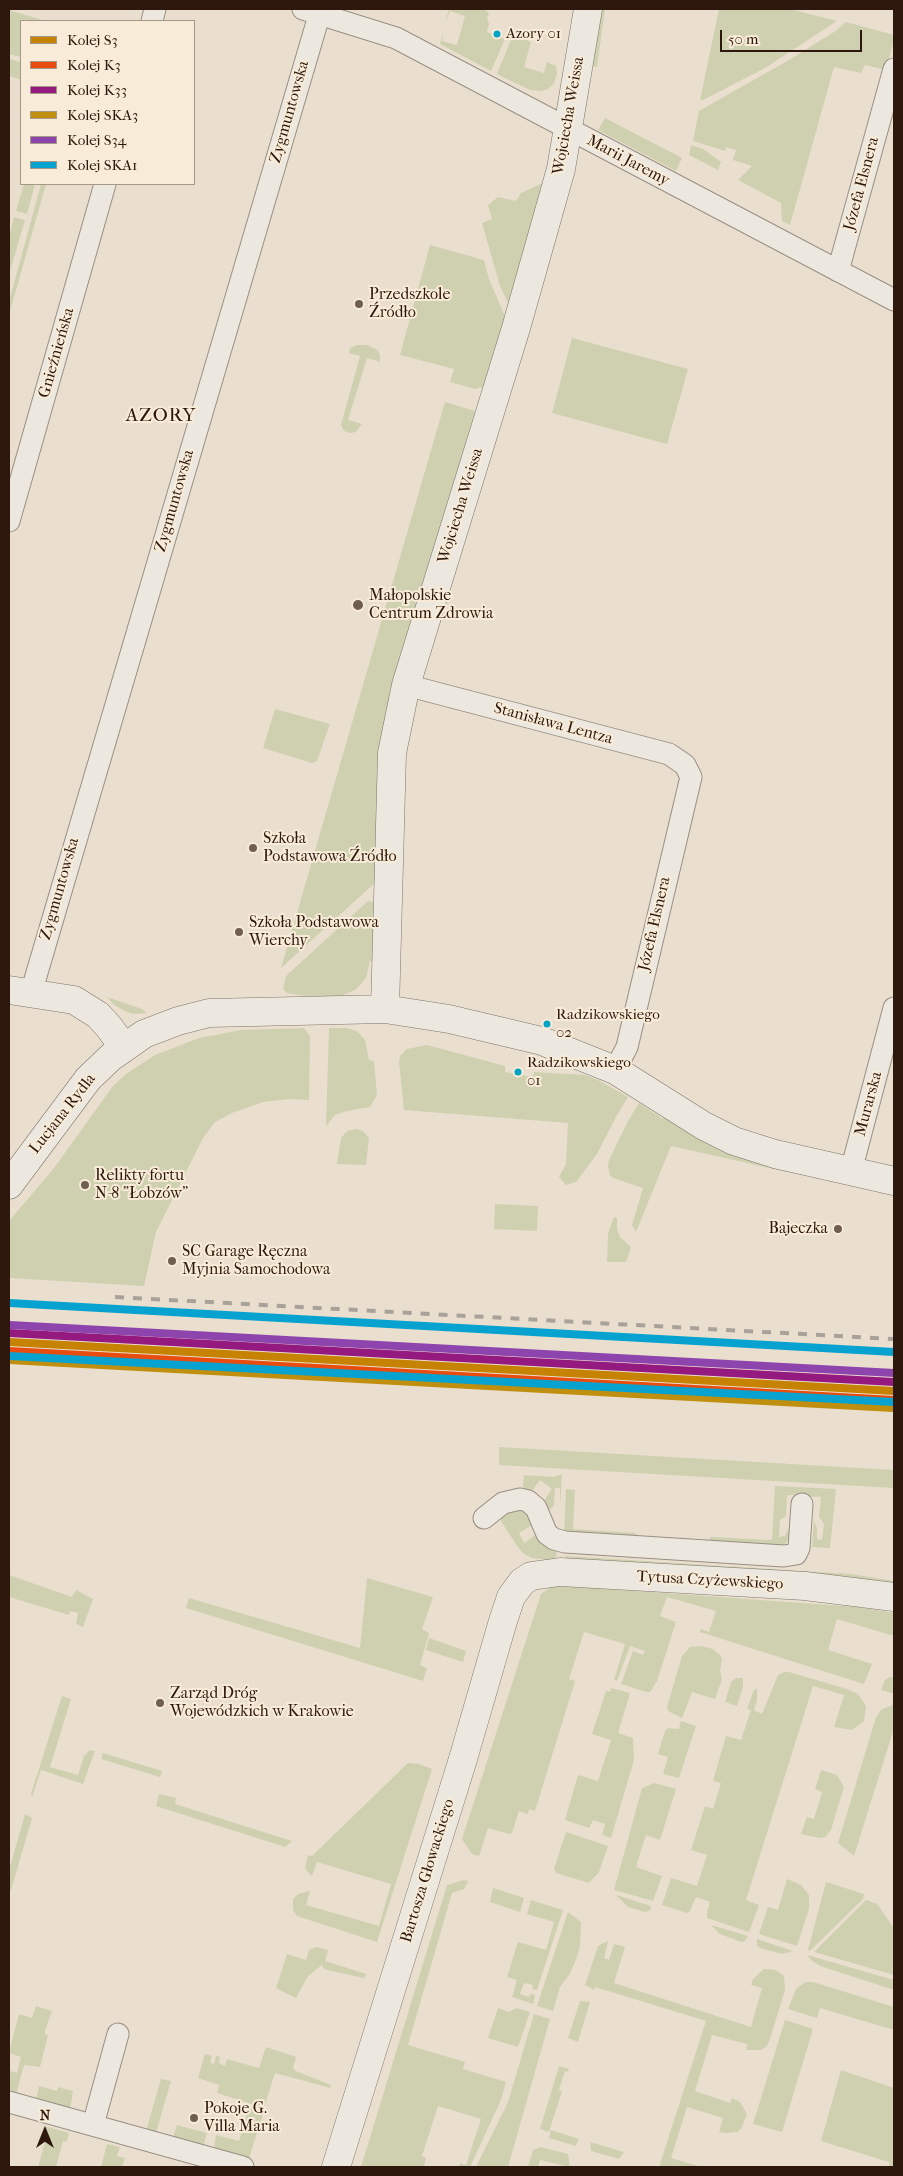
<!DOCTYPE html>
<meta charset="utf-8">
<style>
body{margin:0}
#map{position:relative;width:903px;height:2176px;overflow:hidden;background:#eadfce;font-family:"IM FELL French Canon",serif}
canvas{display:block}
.frame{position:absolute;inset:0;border:10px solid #2e180d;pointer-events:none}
.legend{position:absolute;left:20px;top:20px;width:175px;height:165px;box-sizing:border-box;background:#f8ecd8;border:1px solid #a79787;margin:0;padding:6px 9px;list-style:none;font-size:15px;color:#2e180d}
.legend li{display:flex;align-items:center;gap:10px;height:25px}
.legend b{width:25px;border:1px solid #a79787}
.north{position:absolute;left:20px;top:2106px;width:50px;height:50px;-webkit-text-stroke:4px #f8ecd8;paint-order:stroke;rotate:0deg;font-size:14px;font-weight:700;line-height:20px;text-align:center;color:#2e180d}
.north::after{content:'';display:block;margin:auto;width:18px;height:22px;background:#2e180d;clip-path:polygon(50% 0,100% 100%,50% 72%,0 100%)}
.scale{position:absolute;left:720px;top:30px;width:142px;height:22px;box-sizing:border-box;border:2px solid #2e180d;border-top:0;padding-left:6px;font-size:15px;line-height:18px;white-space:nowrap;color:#2e180d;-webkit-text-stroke:4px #f8ecd8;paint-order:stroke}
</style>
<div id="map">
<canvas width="903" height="2176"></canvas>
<div class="frame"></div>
<ul class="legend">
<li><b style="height:6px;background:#c58203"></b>Kolej S3</li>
<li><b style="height:6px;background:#e84d0f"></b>Kolej K3</li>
<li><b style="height:6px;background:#951a80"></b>Kolej K33</li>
<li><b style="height:6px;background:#c08f0f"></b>Kolej SKA3</li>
<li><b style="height:6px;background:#8e44ad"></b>Kolej S34</li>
<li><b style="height:6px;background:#07a2cf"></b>Kolej SKA1</li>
</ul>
<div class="north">N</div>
<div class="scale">50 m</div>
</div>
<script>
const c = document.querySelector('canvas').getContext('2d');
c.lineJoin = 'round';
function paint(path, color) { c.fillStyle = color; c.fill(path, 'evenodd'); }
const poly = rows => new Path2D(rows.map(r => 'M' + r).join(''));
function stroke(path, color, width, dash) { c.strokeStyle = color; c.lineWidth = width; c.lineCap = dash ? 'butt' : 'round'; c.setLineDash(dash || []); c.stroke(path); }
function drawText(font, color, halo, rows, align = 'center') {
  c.font = font + ' "IM FELL French Canon",serif'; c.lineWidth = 4; c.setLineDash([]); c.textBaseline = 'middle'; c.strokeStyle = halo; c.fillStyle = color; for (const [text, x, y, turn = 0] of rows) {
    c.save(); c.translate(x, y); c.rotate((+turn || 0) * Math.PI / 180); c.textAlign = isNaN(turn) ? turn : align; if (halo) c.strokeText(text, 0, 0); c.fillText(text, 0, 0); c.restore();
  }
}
const green = poly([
 [449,9,485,9,489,14,487,18,489,24,487,32,505,39,491,71,440,44,444,29,442,41,457,45,465,16,450,11,445,23],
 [598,9,605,9,597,67,589,66],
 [719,9,790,9,837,21,765,68,703,100,700,100],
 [9,10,46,21,21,21,21,57,9,54],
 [846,22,894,35,894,40,886,70,865,65,861,73,834,67,790,225,782,221,781,203,738,180,752,166,733,160,736,150,726,147,725,151,693,141,699,111,789,60,837,30],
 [513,35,531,42,524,67,544,73,547,62,556,66,557,74,554,83,548,89,541,91,530,90,497,74],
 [9,59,21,62,21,80,9,76],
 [605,118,682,158,676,171,598,130],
 [691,145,703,149,721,162,718,170,689,155],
 [547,181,513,313,500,286,482,223,492,219,488,205,498,197,516,201,521,193],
 [24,184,35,184,27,214,16,211],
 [41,184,46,184,9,315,9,302],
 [14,217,25,220,9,275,9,237],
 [430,245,484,260,489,279,508,324,489,385,475,389,450,382,454,369,400,355],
 [572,338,688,369,667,444,552,413],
 [357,345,367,345,376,349,380,354,380,362,367,358,348,420,362,424,356,432,350,433,344,431,341,425,360,356,349,353,350,348],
 [445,402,475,411,391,703,376,882,281,968],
 [275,709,330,724,317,761,312,763,263,748],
 [368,901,377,903,376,961,370,961,366,978,359,986,355,990,341,996,314,997,287,993,283,989,286,976],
 [107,997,142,1009,147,1013,133,1014,125,1011,114,1005],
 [304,1028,310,1036,309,1100,290,1099,263,1102,232,1113,215,1122,203,1138,156,1232,144,1286,9,1278,9,1221,54,1168,113,1086,126,1074,155,1055,199,1038,241,1030],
 [329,1028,346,1028,357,1031,365,1040,369,1060,374,1061,377,1095,370,1107,347,1111,335,1115,326,1126],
 [427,1045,505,1066,505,1072,533,1077,534,1072,585,1075,598,1080,628,1097,617,1115,597,1154,576,1182,566,1185,559,1177,566,1164,568,1123,404,1110,399,1062,400,1056,407,1049],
 [639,1103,663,1119,665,1115,787,1172,671,1146,636,1232,632,1225,643,1188,613,1178,610,1175,608,1166,609,1160,628,1121],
 [356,1129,363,1131,369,1138,366,1165,337,1164,341,1138,347,1131],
 [495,1204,538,1206,537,1231,494,1229],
 [614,1217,617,1218,617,1229,620,1237,631,1247,626,1262,607,1262,608,1234],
 [499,1447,894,1470,894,1488,499,1465],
 [562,1474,560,1506,560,1488,555,1488,554,1506,548,1511,544,1501,552,1489,540,1480,531,1492,523,1487,524,1475,554,1477],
 [775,1486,836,1489,830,1548,812,1547,814,1521,817,1528,817,1539,822,1540,824,1524,819,1517,821,1497,787,1495,786,1516,780,1520,779,1537,785,1536,789,1528,788,1540,783,1547,710,1543,710,1537,772,1540],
 [566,1489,575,1490,573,1529,636,1533,636,1539,564,1535],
 [515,1507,527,1512,532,1525,519,1533,524,1543,537,1534,557,1547,556,1561,532,1558,524,1554,517,1546,501,1521,502,1516],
 [566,1556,851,1574,894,1581,894,1585,566,1561],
 [9,1575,72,1597,76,1590,93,1599,83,1627,76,1624,78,1613,70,1611,69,1615,9,1597],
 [367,1578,433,1597,422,1629,429,1633,420,1665,427,1668,423,1681,186,1608,189,1598,360,1648],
 [554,1585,857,1607,894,1613,894,1636,837,1619,828,1650,872,1664,864,1684,700,1632,701,1629,709,1632,716,1611,667,1597,660,1616,676,1622,657,1681,650,1692,646,1692,621,1684,633,1651,643,1655,645,1651,630,1646,617,1681,614,1680,625,1644,584,1632,569,1679,575,1681,535,1811,529,1809,528,1814,519,1811,512,1833,509,1834,488,1828,479,1856,472,1854,462,1839,541,1594],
 [429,1638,466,1651,463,1662,426,1650],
 [701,1646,713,1649,720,1655,722,1659,720,1671,722,1679,715,1699,692,1692,682,1718,668,1711,667,1707,682,1656,690,1647],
 [784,1672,789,1672,847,1689,858,1694,866,1706,864,1721,852,1730,834,1727,844,1695,813,1686,746,1900,759,1905,749,1932,707,1918,707,1912,710,1902,696,1897,690,1911,687,1913,662,1905,671,1878,697,1886,707,1855,691,1850,705,1806,713,1809,721,1783,713,1781,726,1736,741,1740,751,1710,747,1709,754,1690,757,1688,757,1700,754,1710,762,1714,778,1675],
 [890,1677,894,1677,894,1694,881,1690,885,1680],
 [736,1678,743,1678,743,1687,737,1706,725,1702,731,1682],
 [611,1688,630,1693,618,1733,633,1738,634,1760,611,1838,602,1835,605,1824,593,1820,589,1828,565,1820,578,1775,598,1781,611,1740,592,1734,606,1691,610,1692],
 [62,1696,71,1699,50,1767,78,1775,84,1756,90,1750,95,1751,83,1784,41,1770,32,1797,31,1794],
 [894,1704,894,1728,854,1856,838,1843,876,1717,881,1710],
 [681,1721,696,1726,679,1778,663,1774,668,1757,658,1754,665,1731,668,1728,679,1729],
 [103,1753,162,1771,160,1777,101,1759],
 [408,1763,419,1764,432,1769,377,1942,297,1916,293,1910,293,1899,298,1894,310,1891,306,1905,379,1926,391,1884,317,1862,312,1876,305,1869,308,1855,312,1856],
 [821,1770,837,1775,844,1787,831,1830,825,1837,819,1838,801,1834,807,1817,814,1819,822,1792,815,1789],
 [655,1783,676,1789,660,1840,646,1835,636,1867,662,1876,653,1901,614,1890,642,1788],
 [159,1794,176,1798,175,1804,292,1841,285,1847,156,1806],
 [25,1814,32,1818,11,1890,9,1889,9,1870],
 [566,1832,608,1846,599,1872,589,1883,556,1873,554,1869],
 [787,1879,801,1885,809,1895,809,1909,797,1946,759,1934,768,1907,778,1910],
 [464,1880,468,1881,464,1889,452,1893,408,2045,465,2062,463,2069,506,2082,501,2100,470,2167,459,2167,460,2163,466,2165,481,2119,438,2106,422,2156,426,2158,424,2167,361,2167,447,1885],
 [826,1882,864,1894,863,1899,810,1951,808,1950],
 [493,1888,524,1898,520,1912,490,1902],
 [616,1895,651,1906,650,1910,645,1912,628,1907],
 [531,1900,563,1910,537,1990,532,1989,533,1985,524,1983,520,1994,529,1997,531,1994,535,1995,533,2004,512,1997,517,1980,507,1977,518,1942,546,1950,554,1922,527,1914],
 [866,1900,877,1904,894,1928,894,1975,814,1952],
 [568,1912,581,1922,580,1946,576,1960,569,1975,560,1987,553,2011,537,2006],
 [711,1925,748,1936,744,1942,741,1942,720,1934],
 [757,1939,793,1951,782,1954,760,1948,757,1946],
 [607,1941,608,1942,604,1958,609,1960,614,1944,625,1947,614,1983,751,2027,762,1988,751,1985,753,1979,764,1969,776,1970,784,1976,785,1990,769,2042,766,2047,760,2050,746,2050,747,2044,712,2035,695,2091,730,2103,732,2098,740,2102,747,2114,742,2127,738,2132,725,2133,719,2132,723,2118,687,2107,671,2158,702,2167,659,2167,706,2021,595,1987,594,1990,585,1985,598,1946],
 [316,1947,328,1950,325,1961,366,1974,364,1978,331,1971,324,1969,322,1965,308,1976,296,1998,276,1988,287,1954,306,1960,309,1950],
 [807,1955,894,1980,894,1990,820,1966,811,1960],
 [805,1982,813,1982,894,2007,894,2030,820,2008,817,2018,788,2009,796,1989],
 [580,2001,590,2002,578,2042,568,2038],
 [36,2006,52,2011,45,2030,45,2034,48,2035,40,2067,24,2065,16,2095,9,2093,10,2071,17,2073,21,2057,9,2053,19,2014,32,2018],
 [498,2008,509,2012,516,2008,530,2012,518,2047,488,2038],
 [534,2014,550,2019,508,2167,476,2167,508,2102],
 [785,2020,813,2029,782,2132,753,2124],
 [266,2047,296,2057,293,2068,296,2071,331,2085,331,2088,275,2073,264,2108,217,2093,219,2085,198,2078,205,2054,212,2056,210,2062,214,2064,216,2056,220,2057,219,2063,225,2066,227,2059,259,2068],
 [559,2066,569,2069,568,2072,565,2071,559,2090,562,2091,549,2132,540,2129],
 [841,2070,894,2088,894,2167,889,2167,889,2162,821,2141],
 [161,2079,171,2081,156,2133,146,2131],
 [39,2086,57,2091,58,2087,73,2091,70,2110,36,2100],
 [249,2106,264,2110,249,2159,214,2149,216,2135,239,2141],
 [177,2125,207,2133,203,2146,173,2138],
 [44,2126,69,2133,67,2142,63,2141,56,2167,38,2167,45,2142,39,2140],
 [551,2130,579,2139,576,2146,549,2138],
 [590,2142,624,2152,619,2159,591,2151],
 [107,2144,120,2147,117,2156,125,2158,122,2167,101,2167],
 [541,2147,568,2154,570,2167,540,2160,538,2167,528,2167,533,2150]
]);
const street = poly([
 [303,9,396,38,894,300],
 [152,21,155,9],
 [838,271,894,69],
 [9,521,105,184],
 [406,685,669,754,685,765,691,777,627,1047,615,1070],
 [31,993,321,9],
 [851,1171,894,1008],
 [484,1518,503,1503,520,1499,528,1501,536,1508,547,1534,554,1539,565,1542,784,1556,796,1554,799,1548,802,1504],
 [9,2102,243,2167],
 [93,2125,118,2034]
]);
const secondary = poly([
 [9,990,74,1000,98,1015,109,1027,124,1048],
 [385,1009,392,753,406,685,516,328,561,169,588,9],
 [9,1185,88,1079,111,1057,144,1034,178,1021,209,1013,385,1009,449,1019,542,1041,615,1070,704,1126,734,1141,775,1154,894,1181],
 [336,2167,463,1759,503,1621,511,1597,522,1582,531,1576,560,1572,805,1586,894,1597]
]);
const rail = poly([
 [115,1297,894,1339]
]);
const rail1 = poly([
 [9,1342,894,1391]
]);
const rail2 = poly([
 [9,1351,894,1400]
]);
const rail3 = poly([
 [9,1333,894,1382]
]);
const rail4 = poly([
 [9,1360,893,1408]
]);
const rail5 = poly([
 [10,1325,894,1373]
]);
const rail6 = poly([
 [9,1303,894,1352],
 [9,1356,894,1402]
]);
const markers = [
 [497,34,4.5,"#02a2c4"],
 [359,304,5,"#705e51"],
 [358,605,6,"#705e51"],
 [253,848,5,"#705e51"],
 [239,932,5,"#705e51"],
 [547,1024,4.5,"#02a2c4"],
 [518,1072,4.5,"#02a2c4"],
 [85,1185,5,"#705e51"],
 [838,1229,5,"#705e51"],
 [172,1261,5,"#705e51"],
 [160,1703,5,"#705e51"],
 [194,2118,5,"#705e51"]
];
const busNames = [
 ["Azory 01",506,34],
 ["Radzikowskiego",556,1015],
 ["02",556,1033],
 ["Radzikowskiego",527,1063],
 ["01",527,1081]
];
const streetNames = [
 ["Zygmuntowska",290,112,-74],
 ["Wojciecha Weissa",569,116,-80],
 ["Marii Jaremy",628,161,28],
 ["Józefa Elsnera",862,184,-75],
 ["Gnieźnieńska",57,353,-74],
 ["Zygmuntowska",175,501,-74],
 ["Wojciecha Weissa",461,506,-73],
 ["Stanisława Lentza",553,724,15],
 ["Zygmuntowska",60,889,-74],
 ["Józefa Elsnera",655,924,-77],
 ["Murarska",869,1104,-75],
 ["Lucjana Rydla",63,1114,-52],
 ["Tytusa Czyżewskiego",710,1581,3],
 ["Bartosza Głowackiego",428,1871,-73]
];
const poiNames = [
 ["Przedszkole",369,295],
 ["Źródło",369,313],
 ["Małopolskie",369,596],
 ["Centrum Zdrowia",369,614],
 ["Szkoła",263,839],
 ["Podstawowa Źródło",263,857],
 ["Szkoła Podstawowa",249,923],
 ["Wierchy",249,941],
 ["Relikty fortu",95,1176],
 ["N-8 \"Łobzów\"",95,1194],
 ["Bajeczka",828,1229,"right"],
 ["SC Garage Ręczna",182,1252],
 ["Myjnia Samochodowa",182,1270],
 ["Zarząd Dróg",170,1694],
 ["Wojewódzkich w Krakowie",170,1712],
 ["Pokoje G.",204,2109],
 ["Villa Maria",204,2127]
];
const quarterNames = [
 ["AZORY",161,416]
];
paint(green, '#ced0b0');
stroke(street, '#988e83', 23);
stroke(secondary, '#7d746a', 29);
stroke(street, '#ede8df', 21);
stroke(secondary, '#ede8df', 28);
stroke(rail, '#a9a29a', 4, [9, 9]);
stroke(rail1, '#c58203', 8);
stroke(rail2, '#e84d0f', 8);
stroke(rail3, '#951a80', 8);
stroke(rail4, '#c08f0f', 8);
stroke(rail5, '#8e44ad', 8);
stroke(rail6, '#07a2cf', 8);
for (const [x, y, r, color] of markers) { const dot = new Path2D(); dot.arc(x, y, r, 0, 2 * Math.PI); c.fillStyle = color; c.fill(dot); stroke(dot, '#f8ecd8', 2); }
drawText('15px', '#2e180d', '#f8ecd8', busNames, 'left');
drawText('16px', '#2e180d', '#f8ecd8', streetNames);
drawText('16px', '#2e180d', '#f8ecd8', poiNames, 'left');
c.letterSpacing = '1px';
drawText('19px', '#2e180d', '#f8ecd8', quarterNames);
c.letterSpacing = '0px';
</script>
